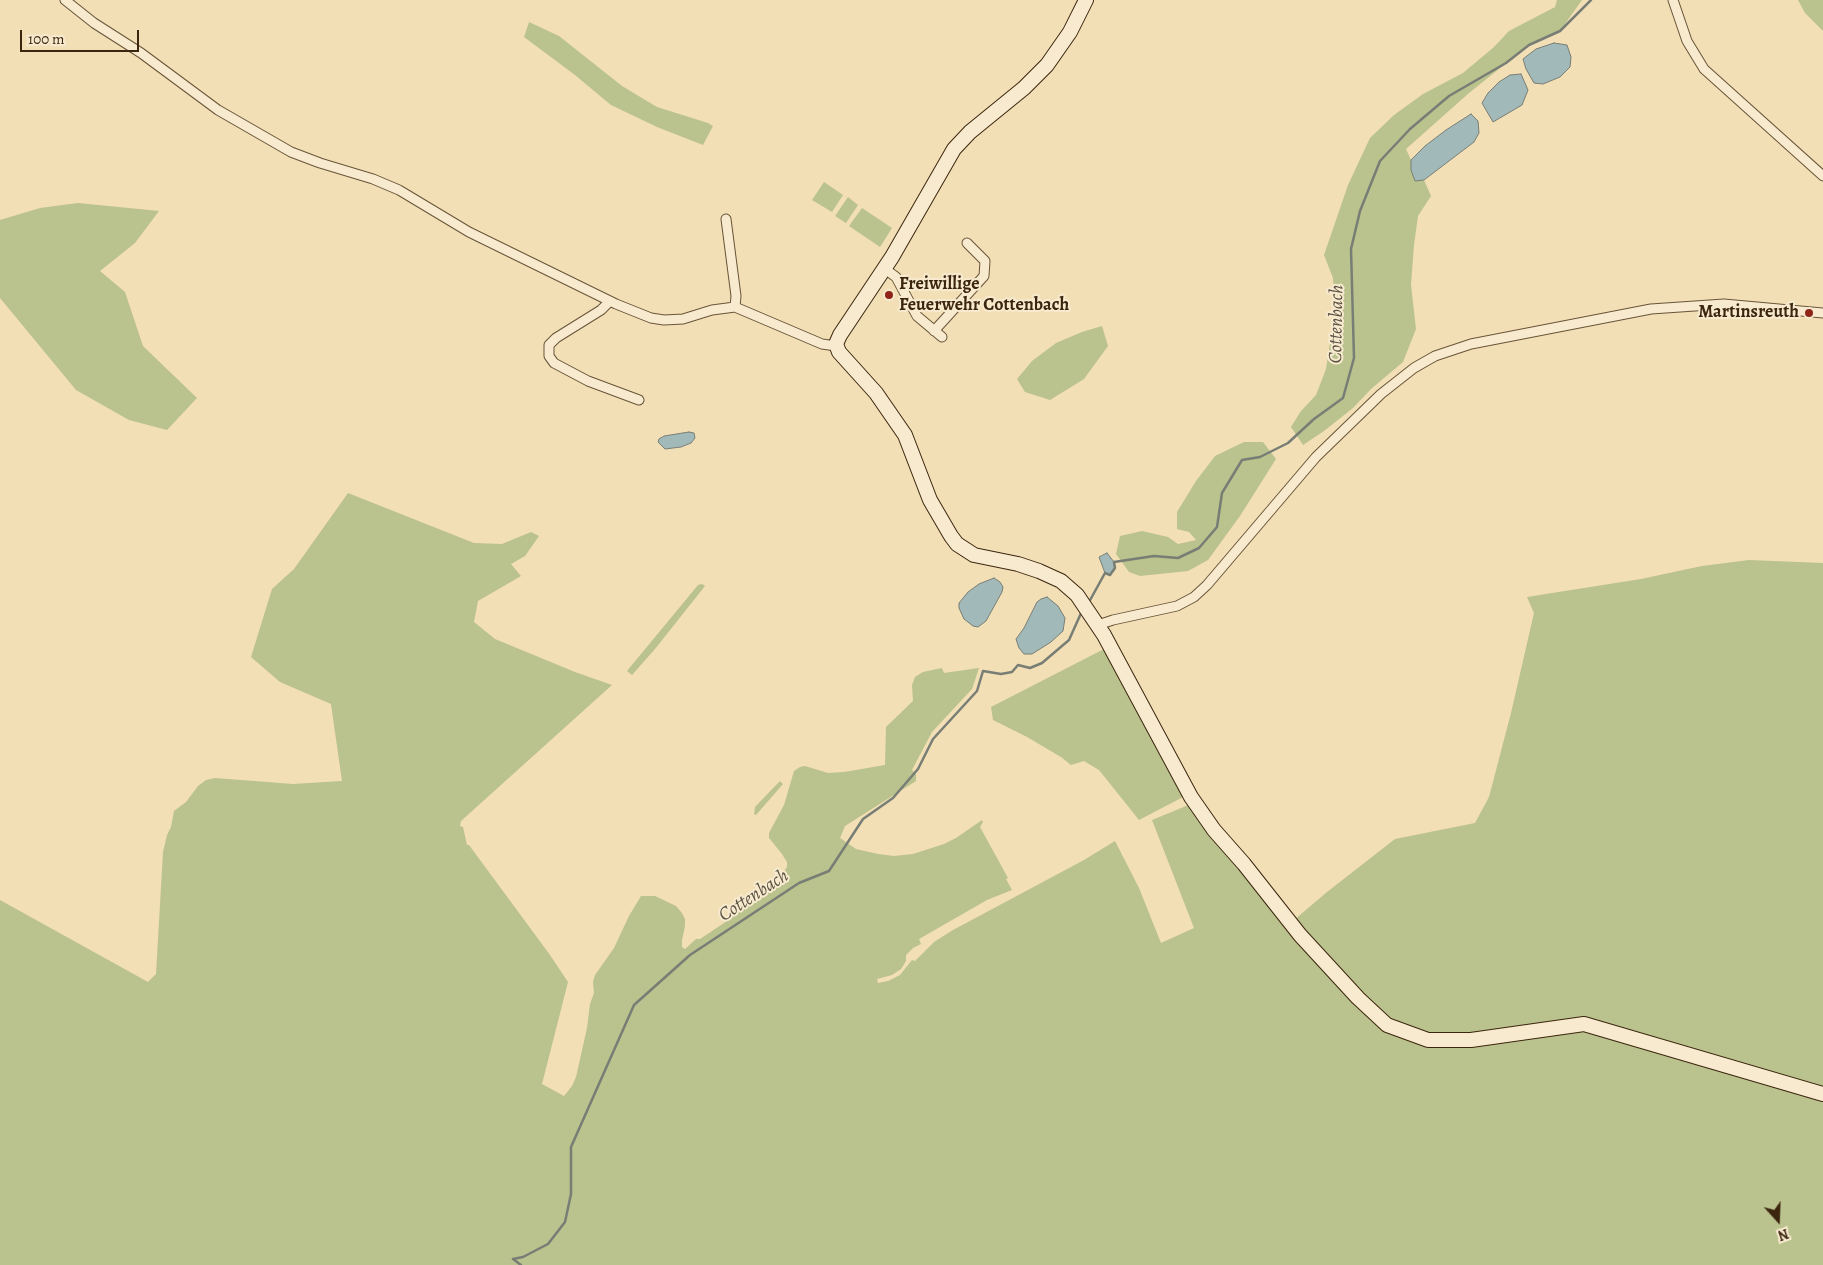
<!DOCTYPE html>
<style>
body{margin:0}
#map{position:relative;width:1823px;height:1265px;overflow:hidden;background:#f2dfb5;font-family:Alegreya,serif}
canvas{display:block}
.north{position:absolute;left:1753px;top:1195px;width:50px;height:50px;-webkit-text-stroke:4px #f7eacf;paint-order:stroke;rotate:160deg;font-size:14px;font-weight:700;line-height:20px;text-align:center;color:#3b250e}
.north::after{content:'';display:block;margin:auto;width:18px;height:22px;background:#3b250e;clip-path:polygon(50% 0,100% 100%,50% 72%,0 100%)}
.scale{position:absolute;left:20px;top:30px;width:119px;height:22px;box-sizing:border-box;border:2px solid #3b250e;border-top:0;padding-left:6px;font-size:15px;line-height:18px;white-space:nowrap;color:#3b250e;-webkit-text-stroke:4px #f7eacf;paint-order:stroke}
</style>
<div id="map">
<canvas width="1823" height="1265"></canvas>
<div class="north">N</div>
<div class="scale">100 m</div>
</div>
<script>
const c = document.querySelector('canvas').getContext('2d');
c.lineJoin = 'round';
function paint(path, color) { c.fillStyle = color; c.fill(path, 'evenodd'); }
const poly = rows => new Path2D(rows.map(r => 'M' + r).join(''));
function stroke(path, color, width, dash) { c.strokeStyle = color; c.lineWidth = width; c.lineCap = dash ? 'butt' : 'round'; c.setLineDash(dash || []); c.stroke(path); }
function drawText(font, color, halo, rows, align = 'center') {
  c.font = font + ' Alegreya,serif'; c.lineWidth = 4; c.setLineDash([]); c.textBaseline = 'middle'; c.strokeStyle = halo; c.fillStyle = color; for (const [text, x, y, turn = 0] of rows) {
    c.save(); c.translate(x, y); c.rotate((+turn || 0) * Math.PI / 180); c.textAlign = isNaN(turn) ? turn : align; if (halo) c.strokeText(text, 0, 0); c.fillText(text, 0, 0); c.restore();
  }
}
const green = poly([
 [1557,0,1582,0,1560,31,1529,45,1469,93,1406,149,1411,160,1411,170,1415,181,1424,180,1431,196,1418,216,1414,245,1411,285,1416,329,1403,362,1371,389,1353,408,1324,431,1303,445,1291,427,1301,411,1316,395,1326,369,1335,311,1333,278,1324,255,1348,185,1370,138,1394,115,1423,94,1463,73,1494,47,1509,31,1555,7],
 [1798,0,1823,0,1823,31,1805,13],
 [529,22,559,36,622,86,657,107,708,123,713,126,703,145,657,127,611,105,575,75,524,37],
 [824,182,843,195,832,212,812,200],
 [848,197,858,205,846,223,835,216],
 [78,203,159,211,135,243,100,271,125,292,143,346,197,398,167,430,129,420,76,390,0,298,0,220,40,208],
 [862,208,892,228,880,247,849,226],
 [1102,326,1108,346,1084,379,1050,400,1025,392,1017,379,1032,361,1056,343,1082,332],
 [1244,442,1263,442,1276,459,1240,516,1208,560,1188,571,1140,576,1129,572,1116,554,1120,536,1142,531,1168,537,1178,544,1196,540,1189,532,1177,529,1177,512,1196,481,1215,456],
 [348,493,474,543,502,544,531,532,539,536,525,556,511,564,521,576,478,601,474,622,495,639,575,672,612,685,461,821,460,826,463,827,467,845,469,845,550,955,568,982,542,1084,564,1096,572,1086,576,1077,587,1028,590,1004,594,993,593,982,595,975,614,948,629,916,641,896,655,896,676,906,682,913,685,919,685,926,682,940,682,947,685,949,696,939,700,939,724,923,756,899,772,891,777,886,780,877,787,867,787,862,782,854,769,838,769,833,784,805,794,771,800,767,805,766,828,773,844,772,885,765,886,727,913,701,912,685,915,677,923,672,942,668,944,673,979,668,972,689,932,732,912,770,916,774,916,781,845,826,840,838,856,849,878,854,894,856,913,854,944,844,956,838,982,820,983,822,980,827,1008,878,1006,879,1012,890,987,900,919,939,921,944,913,948,906,955,906,961,901,969,892,975,877,979,878,983,888,981,900,975,912,960,915,961,934,942,953,930,1084,860,1115,841,1139,888,1161,943,1194,928,1152,820,1191,804,1294,920,1327,892,1395,839,1475,823,1489,797,1511,713,1534,613,1527,597,1641,579,1702,566,1749,560,1823,563,1823,1265,0,1265,0,900,148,982,156,974,163,852,167,835,171,827,174,811,186,802,198,786,206,780,215,778,293,784,342,781,331,704,280,682,251,657,272,589,294,569],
 [702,584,705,586,655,649,632,675,627,671,698,585],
 [1106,648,1185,796,1139,820,1099,770,1084,761,1071,765,1061,757,1027,737,993,720,991,707],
 [780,781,783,784,756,815,754,814,755,807]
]);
const water = poly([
 [1554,43,1567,45,1571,57,1570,67,1560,77,1543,84,1534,83,1526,69,1523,59,1536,49,1554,43],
 [1521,74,1528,90,1522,105,1493,122,1482,103,1488,93,1499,82,1510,75,1521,74],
 [1471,114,1478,121,1479,133,1474,142,1424,180,1415,181,1411,170,1411,160,1425,146,1446,130,1471,114],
 [689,432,694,433,695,438,691,443,681,447,665,449,658,442,659,439,664,436,689,432],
 [1107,553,1114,562,1115,568,1110,575,1105,573,1099,557,1107,553],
 [994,578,1000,582,1003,587,1002,592,986,621,978,627,973,626,964,619,959,608,959,603,968,592,979,584,994,578],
 [1047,597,1058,606,1065,618,1063,631,1051,642,1032,654,1024,654,1019,648,1016,639,1024,628,1037,602,1041,599,1047,597]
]);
const stream = poly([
 [1089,602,1105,573,1110,575,1115,568,1114,562,1154,556,1178,558,1199,548,1217,527,1222,493,1242,460,1260,457,1288,443,1314,419,1343,398,1354,358,1351,249,1360,211,1380,161,1410,129,1449,96,1506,63,1529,45,1560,31,1591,0],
 [513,1259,523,1257,548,1244,565,1222,571,1194,571,1147,634,1005,690,955,799,883,829,871,863,819,893,798,918,769,933,739,977,691,983,671,1001,674,1012,672,1018,665,1030,668,1042,663,1069,640,1082,611],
 [513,1259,521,1265]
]);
const street = poly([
 [65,0,94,23,141,53,218,110,291,152,320,163,373,179,399,190,469,232,616,304,651,318,664,320,683,319,712,310,735,307,822,344,836,346],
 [1673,0,1687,41,1704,69,1823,176],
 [726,219,736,296,735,307],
 [885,269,896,277,917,316,942,337],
 [610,301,601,310,556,338,549,345,549,356,554,363,588,381,639,400],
 [934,331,984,276,985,261,967,243],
 [1098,625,1113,620,1177,606,1194,597,1207,585,1316,457,1381,394,1414,368,1435,356,1471,344,1651,309,1724,304,1823,313]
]);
const secondary = poly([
 [1086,0,1070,32,1047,65,1024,88,970,132,954,149,892,257,840,335,836,344,839,352,876,393,905,435,930,500,951,536,957,544,974,555,1018,564,1039,571,1061,581,1077,595,1104,635,1191,797,1214,830,1244,864,1300,935,1358,998,1387,1025,1428,1040,1471,1040,1584,1024,1823,1094]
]);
const markers = [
 [889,295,5,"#8f2418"],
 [1809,313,5,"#8f2418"]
];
const poiNames = [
 ["Freiwillige",899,285],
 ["Feuerwehr Cottenbach",899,306],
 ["Martinsreuth",1799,313,"right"]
];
const waterNames = [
 ["Cottenbach",1337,324,-89],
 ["Cottenbach",754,896,-33]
];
paint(green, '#bac28d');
paint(water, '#a1b9b9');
stroke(water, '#787e75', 1);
stroke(stream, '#787e75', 2.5);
stroke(street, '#695438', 11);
stroke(secondary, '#3b250e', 16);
stroke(street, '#f7eacf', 9);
stroke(secondary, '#f7eacf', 14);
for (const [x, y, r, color] of markers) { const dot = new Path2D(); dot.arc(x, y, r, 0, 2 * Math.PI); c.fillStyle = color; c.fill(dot); stroke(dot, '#f7eacf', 2); }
drawText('bold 18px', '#3b250e', '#f7eacf', poiNames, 'left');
drawText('italic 19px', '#5a5141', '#f7eacf', waterNames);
</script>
